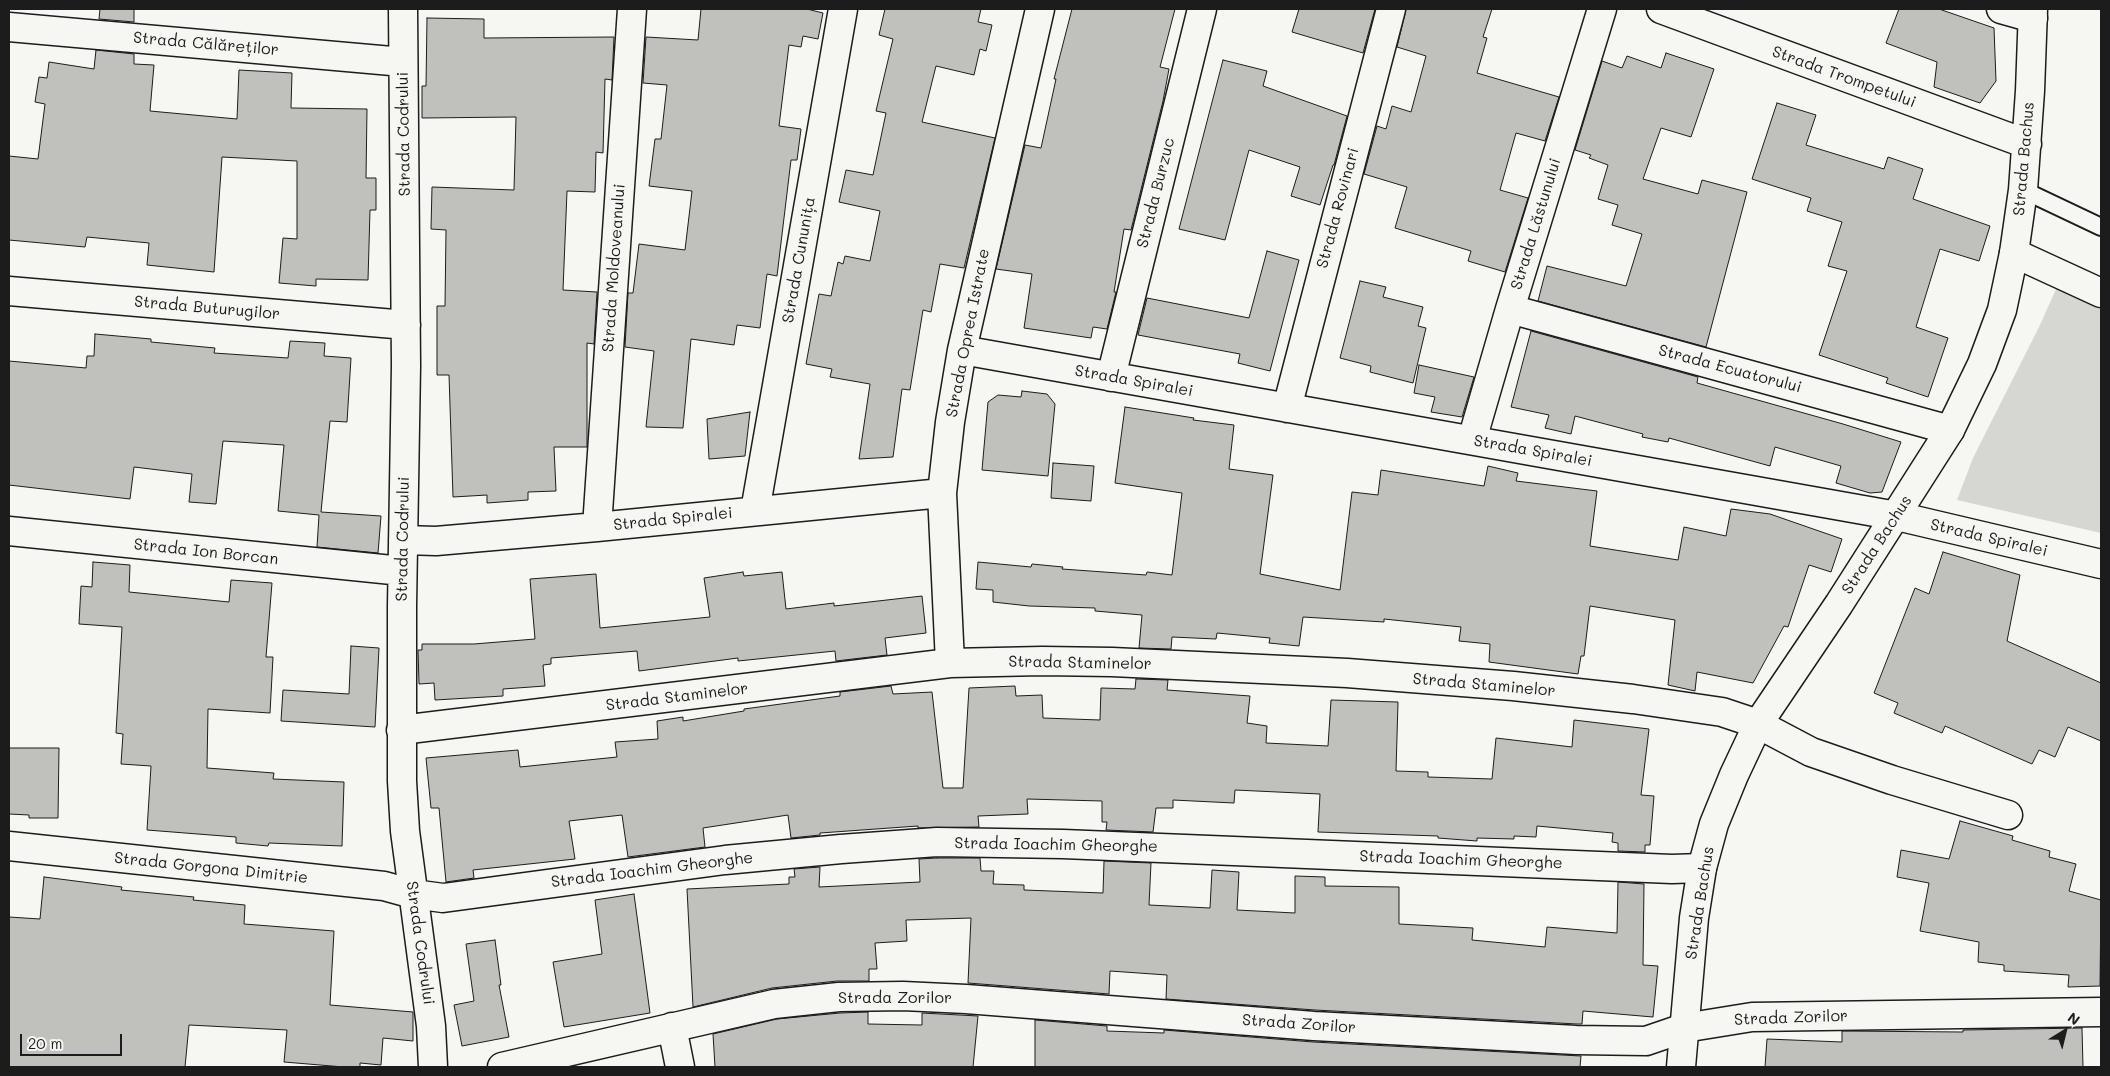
<!DOCTYPE html>
<meta charset="utf-8">
<style>
body{margin:0}
#map{position:relative;width:2110px;height:1076px;overflow:hidden;background:#f6f6f2;font-family:Mali,sans-serif}
canvas{display:block}
.frame{position:absolute;inset:0;border:10px solid #1c1c1c;pointer-events:none}
.north{position:absolute;left:2040px;top:1006px;width:50px;height:50px;-webkit-text-stroke:4px #f6f6f2;paint-order:stroke;rotate:36deg;font-size:14px;font-weight:700;line-height:20px;text-align:center;color:#1c1c1c}
.north::after{content:'';display:block;margin:auto;width:18px;height:22px;background:#1c1c1c;clip-path:polygon(50% 0,100% 100%,50% 72%,0 100%)}
.scale{position:absolute;left:20px;top:1034px;width:102px;height:22px;box-sizing:border-box;border:2px solid #1c1c1c;border-top:0;padding-left:6px;font-size:15px;line-height:18px;white-space:nowrap;color:#1c1c1c;-webkit-text-stroke:4px #f6f6f2;paint-order:stroke}
</style>
<div id="map">
<canvas width="2110" height="1076"></canvas>
<div class="frame"></div>
<div class="north">N</div>
<div class="scale">20 m</div>
</div>
<script>
const c = document.querySelector('canvas').getContext('2d');
c.lineJoin = 'round';
function paint(path, color) { c.fillStyle = color; c.fill(path, 'evenodd'); }
const poly = rows => new Path2D(rows.map(r => 'M' + r).join(''));
function stroke(path, color, width, dash) { c.strokeStyle = color; c.lineWidth = width; c.lineCap = dash ? 'butt' : 'round'; c.setLineDash(dash || []); c.stroke(path); }
function drawText(font, color, halo, rows, align = 'center') {
  c.font = font + ' Mali,sans-serif'; c.lineWidth = 4.5; c.setLineDash([]); c.textBaseline = 'middle'; c.strokeStyle = halo; c.fillStyle = color; for (const [text, x, y, turn = 0] of rows) {
    c.save(); c.translate(x, y); c.rotate((+turn || 0) * Math.PI / 180); c.textAlign = isNaN(turn) ? turn : align; if (halo) c.strokeText(text, 0, 0); c.fillText(text, 0, 0); c.restore();
  }
}
const green = poly([
 [2057,287,2101,307,2101,533,1957,500,1973,458,2039,327]
]);
const building = poly([
 [100,9,134,9,134,22,99,19,100,9],
 [701,9,807,9,823,13,818,39,803,36,801,47,789,45,779,126,801,129,797,160,791,160,777,276,767,274,760,328,737,325,734,345,691,339,683,428,646,427,654,351,625,347,628,293,633,293,639,244,685,250,692,191,649,186,655,139,661,139,667,85,643,83,646,37,698,40,701,9],
 [885,9,981,9,978,22,992,25,986,51,980,49,974,75,936,66,922,122,995,138,964,268,940,264,931,312,923,310,910,390,902,389,893,457,859,459,870,384,830,377,832,369,806,364,819,294,831,296,838,262,843,264,845,256,870,261,880,211,839,202,846,170,873,175,886,113,876,111,893,39,879,35,885,9],
 [1072,9,1175,9,1160,67,1169,69,1163,101,1131,230,1124,229,1114,292,1116,292,1107,329,1093,327,1091,338,1024,328,1032,274,996,269,1025,145,1041,148,1056,79,1054,79,1072,9],
 [1299,9,1375,9,1363,53,1292,32,1299,9],
 [1406,9,1492,9,1483,37,1487,38,1477,73,1559,97,1545,141,1516,133,1500,190,1528,198,1505,272,1468,261,1471,251,1395,228,1407,187,1364,174,1377,126,1386,129,1392,106,1411,112,1426,56,1397,47,1406,9],
 [1899,9,1939,9,1994,28,1996,81,1980,103,1934,87,1937,62,1886,43,1899,9],
 [427,18,484,19,484,38,614,37,612,80,605,79,603,153,596,152,595,192,567,191,563,290,597,292,594,344,587,343,587,447,554,447,556,491,528,492,528,500,487,503,487,495,453,497,449,375,437,375,437,306,445,306,446,230,431,229,432,187,514,190,516,117,422,118,422,86,426,86,427,18],
 [96,50,134,54,134,64,154,65,150,111,237,119,239,70,292,73,291,108,367,109,366,178,376,178,376,210,370,210,368,280,316,279,316,286,279,283,283,238,297,239,297,161,222,157,214,272,147,265,149,243,87,237,85,247,9,240,9,156,38,159,45,104,35,102,39,77,47,78,49,62,94,69,96,50],
 [1666,53,1714,69,1691,137,1661,128,1643,179,1698,194,1702,180,1747,192,1706,347,1538,301,1547,266,1626,286,1642,234,1612,225,1618,205,1598,199,1608,165,1589,158,1591,155,1575,150,1602,61,1622,68,1627,56,1661,68,1666,53],
 [1223,60,1267,71,1263,86,1347,116,1334,165,1333,165,1320,205,1291,196,1300,167,1249,150,1225,240,1179,229,1223,60],
 [1777,103,1816,115,1806,145,1884,169,1888,157,1923,169,1913,199,1990,226,1979,261,1940,249,1916,327,1948,338,1928,397,1886,383,1888,378,1819,355,1847,271,1828,266,1842,222,1807,211,1811,198,1752,179,1777,103],
 [1267,251,1299,260,1270,371,1238,363,1240,354,1138,335,1147,298,1249,318,1267,251],
 [1360,281,1386,287,1383,297,1423,307,1418,326,1426,328,1413,383,1370,372,1371,366,1340,358,1360,281],
 [1531,331,1698,377,1697,383,1843,424,1901,442,1882,492,1870,493,1836,483,1841,466,1775,447,1770,466,1669,438,1668,442,1642,437,1643,434,1575,416,1571,434,1545,428,1549,415,1511,407,1531,331],
 [95,334,151,339,151,342,215,348,214,353,288,358,290,341,325,343,324,356,351,358,347,422,330,421,321,512,381,516,378,553,317,547,319,515,278,511,284,445,223,441,216,504,189,502,192,474,134,467,130,499,9,485,9,361,86,368,87,356,94,356,95,334],
 [1419,365,1474,377,1462,417,1431,412,1435,397,1414,393,1419,365],
 [1022,391,1047,394,1055,404,1048,476,982,470,988,402,998,395,1021,397,1022,391],
 [1125,407,1194,418,1193,420,1234,425,1229,469,1273,475,1260,574,1340,590,1352,492,1378,495,1381,470,1484,486,1488,466,1518,473,1516,481,1597,491,1590,546,1678,560,1684,527,1726,536,1731,509,1770,514,1842,539,1831,572,1809,565,1788,627,1784,626,1753,683,1697,672,1695,691,1668,685,1675,620,1590,606,1584,656,1581,656,1578,674,1489,662,1490,644,1459,641,1461,627,1384,619,1384,622,1303,617,1299,646,1269,643,1270,638,1217,633,1216,639,1172,637,1171,649,1139,648,1142,615,1095,611,1095,608,1029,606,993,602,993,590,976,589,978,562,1031,567,1032,564,1063,567,1062,569,1146,575,1147,572,1172,575,1182,493,1115,483,1125,407],
 [750,412,745,456,709,459,707,419,750,412],
 [1053,463,1094,466,1091,501,1051,498,1053,463],
 [1943,552,2020,575,2007,641,2101,683,2101,741,2068,727,2055,757,2039,750,2032,764,1945,726,1942,733,1894,713,1898,703,1874,693,1915,588,1929,594,1943,552],
 [93,562,130,565,129,592,229,602,231,580,272,583,266,657,273,657,270,713,208,709,207,768,274,773,273,779,344,782,342,846,269,843,268,846,236,843,236,837,147,830,151,766,121,764,123,734,116,733,122,627,79,624,81,586,92,587,93,562],
 [743,572,744,576,782,572,786,609,834,603,834,606,922,596,926,633,885,638,887,655,836,661,835,651,738,661,738,658,639,671,637,651,551,658,551,664,543,665,545,686,503,689,503,696,435,700,434,683,419,684,418,650,422,650,422,644,474,644,535,639,530,579,596,574,600,628,710,617,704,578,743,572],
 [351,646,379,648,375,727,281,721,283,690,349,694,351,646],
 [1136,679,1168,680,1167,690,1250,696,1247,723,1267,726,1266,743,1328,746,1331,700,1398,702,1396,771,1428,772,1428,777,1492,779,1496,738,1572,747,1574,720,1649,729,1641,795,1654,796,1650,845,1645,845,1645,852,1618,851,1618,843,1612,842,1613,833,1537,826,1536,837,1514,836,1514,839,1477,838,1477,841,1438,838,1438,836,1318,832,1320,794,1235,790,1234,803,1173,800,1173,808,1156,808,1153,832,1106,830,1107,822,1102,822,1102,801,1027,799,1028,814,978,816,979,827,918,828,918,826,820,833,820,835,791,838,788,815,703,828,705,847,628,857,622,815,569,821,575,859,473,870,474,878,446,882,439,808,431,808,426,758,518,750,520,767,617,757,615,742,658,739,657,721,683,717,683,721,744,711,744,709,840,696,840,692,891,686,893,694,932,692,943,788,963,788,969,688,1015,686,1016,696,1042,695,1043,718,1100,720,1101,688,1135,689,1136,679],
 [9,748,59,748,58,818,29,818,29,815,9,814,9,748],
 [1960,821,2013,836,2012,840,2050,851,2049,857,2076,864,2069,891,2101,900,2100,986,2068,987,2069,975,2004,971,2004,965,1978,962,1979,942,1920,931,1929,883,1897,877,1901,850,1949,859,1960,821],
 [937,858,980,858,981,871,994,871,993,884,1024,885,1024,890,1103,893,1104,861,1151,863,1149,905,1210,908,1212,870,1239,872,1237,910,1295,913,1295,876,1325,877,1325,886,1399,887,1399,924,1473,928,1472,940,1545,947,1547,927,1617,933,1618,882,1644,884,1643,965,1658,966,1653,1017,1583,1011,1582,1024,1577,1024,1315,1010,1166,999,1167,975,1110,971,1109,994,968,983,971,918,906,920,907,941,875,943,877,969,869,969,869,981,837,981,772,988,693,1007,687,889,789,884,789,877,795,877,794,869,820,867,819,887,920,882,919,859,937,858],
 [44,877,122,887,121,890,194,897,193,900,245,905,244,924,334,931,330,1005,413,1012,413,1041,383,1038,381,1065,360,1063,360,1067,344,1067,284,1062,287,1030,189,1025,185,1067,9,1067,9,917,40,919,44,877],
 [634,894,650,1013,564,1027,553,962,602,954,595,900,634,894],
 [495,940,501,985,499,985,509,1037,462,1046,454,1005,474,1001,466,944,495,940],
 [868,1012,868,1024,922,1025,922,1013,978,1016,973,1067,715,1067,713,1034,777,1019,840,1013,868,1012],
 [1035,1020,1107,1026,1107,1031,1164,1033,1164,1030,1313,1042,1581,1056,1580,1067,1035,1067,1035,1020],
 [2082,1028,2083,1067,1765,1067,1767,1039,1842,1042,1842,1031,1963,1032,1963,1030,2082,1028]
]);
const lane = poly([
 [2023,190,2101,227]
]);
const street = poly([
 [403,9,406,366,402,606,402,781,405,831,431,1026,433,1067],
 [2001,9,2033,18],
 [9,27,403,62],
 [2014,253,2101,293],
 [9,291,406,325],
 [1510,309,1950,430],
 [962,350,1897,516,2101,564],
 [1111,377,1202,9],
 [1287,408,1391,9],
 [1472,440,1510,309,1602,9],
 [755,511,843,9],
 [597,527,632,9],
 [9,531,402,571],
 [403,540,436,541,597,527,942,493],
 [950,663,942,493,950,422,962,350,1040,9],
 [401,730,950,663,1042,661,1112,662,1347,673,1513,686,1633,699,1722,712,1758,724,1811,752,1892,780,2008,815],
 [9,846,384,886,413,894,443,898,725,860,841,849,937,842,1063,844,1672,869,1702,868],
 [672,1027,680,1067],
 [502,1067,774,1004,839,997,903,996,966,999,1314,1026,1576,1040,1646,1041,1684,1028,1752,1017,2101,1012]
]);
const secondary = poly([
 [1661,9,2027,144],
 [1681,1067,1694,918,1702,868,1714,824,1734,775,1758,724,1839,604,1950,430,1982,364,2002,310,2014,253,2023,190,2030,91,2033,9]
]);
const streetNames = [
 ["Strada Călăreților",206,44,5],
 ["Strada Trompetului",1844,77,20],
 ["Strada Codrului",404,134,-91],
 ["Strada Bachus",2024,159,-85],
 ["Strada Burzuc",1156,193,-76],
 ["Strada Rovinari",1338,208,-75],
 ["Strada Lăstunului",1536,224,-73],
 ["Strada Cununița",799,260,-80],
 ["Strada Moldoveanului",614,268,-86],
 ["Strada Buturugilor",207,308,5],
 ["Strada Oprea Istrate",968,333,-79],
 ["Strada Ecuatorului",1730,369,15],
 ["Strada Spiralei",1134,381,10],
 ["Strada Spiralei",1533,451,10],
 ["Strada Spiralei",673,519,-6],
 ["Strada Spiralei",1989,538,13],
 ["Strada Codrului",403,539,-89],
 ["Strada Bachus",1877,545,-57],
 ["Strada Ion Borcan",206,552,6],
 ["Strada Staminelor",1080,663,1],
 ["Strada Staminelor",1484,685,5],
 ["Strada Staminelor",677,697,-7],
 ["Strada Ioachim Gheorghe",1056,845,1],
 ["Strada Ioachim Gheorghe",1461,860,2],
 ["Strada Gorgona Dimitrie",211,868,6],
 ["Strada Ioachim Gheorghe",652,870,-7],
 ["Strada Bachus",1700,903,-81],
 ["Strada Codrului",420,943,82],
 ["Strada Zorilor",895,998],
 ["Strada Zorilor",1791,1018,-2],
 ["Strada Zorilor",1299,1024,4]
];
paint(green, '#d6d6d2');
paint(building, '#c0c0bd');
stroke(building, '#1c1c1c', 1);
stroke(lane, '#1c1c1c', 20);
stroke(street, '#1c1c1c', 31);
stroke(secondary, '#1c1c1c', 31);
stroke(lane, '#f6f6f2', 16);
stroke(street, '#f6f6f2', 28);
stroke(secondary, '#f6f6f2', 28);
drawText('16px', '#1c1c1c', '#f6f6f2', streetNames);
</script>
